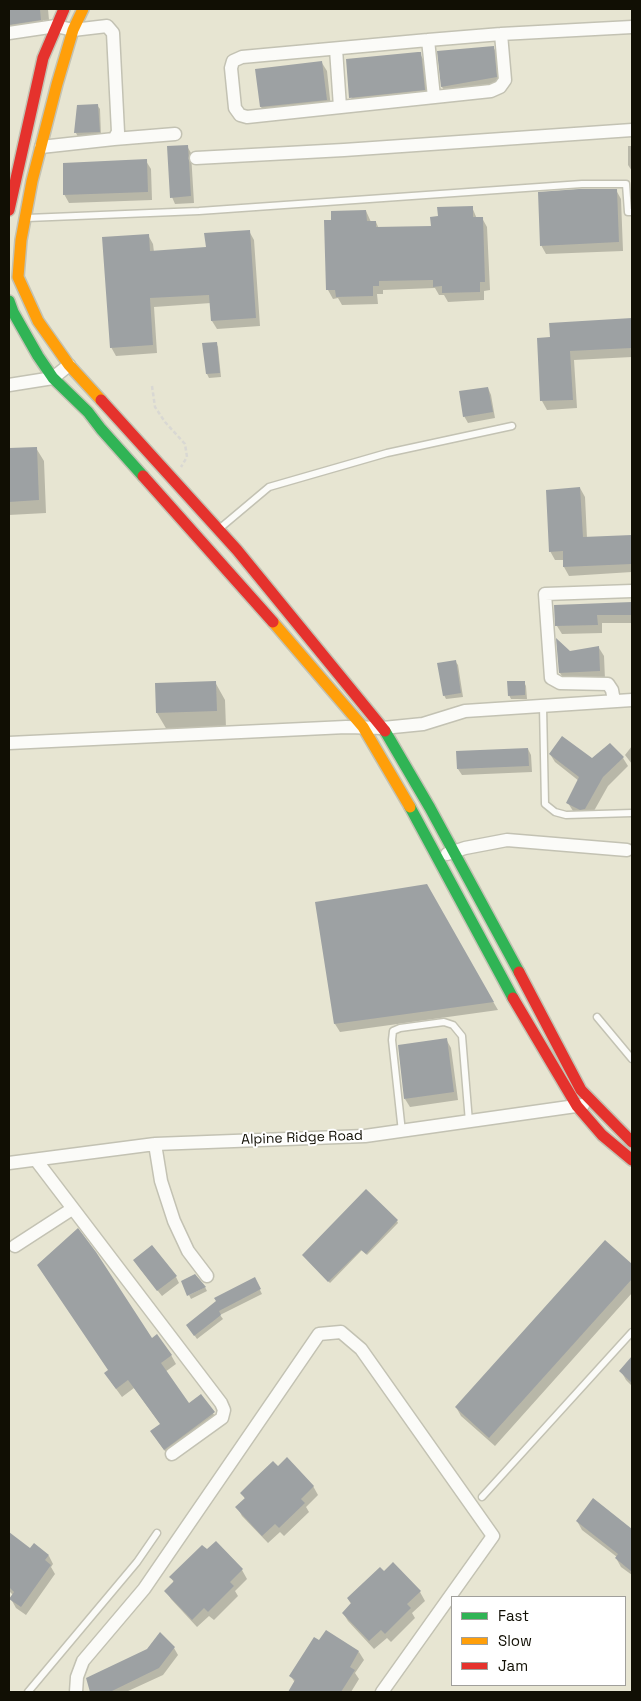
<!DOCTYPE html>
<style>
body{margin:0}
#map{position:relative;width:641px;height:1701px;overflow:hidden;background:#e7e5d2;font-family:"Space Grotesk",sans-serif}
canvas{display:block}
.frame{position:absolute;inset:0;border:10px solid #110f04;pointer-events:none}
.legend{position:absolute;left:451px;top:1596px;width:175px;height:90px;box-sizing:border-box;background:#fff;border:1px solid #a09f9b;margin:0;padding:6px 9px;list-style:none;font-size:15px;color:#110f04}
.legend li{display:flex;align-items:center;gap:10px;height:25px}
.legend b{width:25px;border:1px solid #a09f9b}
</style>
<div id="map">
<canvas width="641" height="1701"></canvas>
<div class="frame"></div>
<ul class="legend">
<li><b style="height:6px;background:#30b455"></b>Fast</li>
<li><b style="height:6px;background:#ff9f0a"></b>Slow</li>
<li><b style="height:6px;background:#e5322d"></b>Jam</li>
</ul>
</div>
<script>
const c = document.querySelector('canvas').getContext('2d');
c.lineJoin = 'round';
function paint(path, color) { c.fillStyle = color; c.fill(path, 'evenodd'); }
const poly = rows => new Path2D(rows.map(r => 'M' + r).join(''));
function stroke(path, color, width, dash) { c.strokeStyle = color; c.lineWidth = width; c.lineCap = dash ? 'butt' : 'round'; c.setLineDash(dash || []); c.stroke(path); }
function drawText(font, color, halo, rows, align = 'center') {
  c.font = font + ' "Space Grotesk",sans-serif'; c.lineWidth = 4; c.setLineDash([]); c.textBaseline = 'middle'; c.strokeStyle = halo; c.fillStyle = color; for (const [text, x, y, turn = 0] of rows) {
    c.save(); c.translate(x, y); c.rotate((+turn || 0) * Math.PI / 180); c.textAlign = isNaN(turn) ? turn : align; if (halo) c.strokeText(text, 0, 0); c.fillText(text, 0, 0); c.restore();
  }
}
const shadow = poly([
 [9,9,48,9,49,20,43,20,44,26,9,31],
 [493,47,497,53,499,84,446,93,442,87,439,52],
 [420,54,425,62,429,98,356,106,351,98],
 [322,63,327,71,331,108,266,116,261,107,257,70],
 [97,105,100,109,101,136,78,137,76,133,78,106],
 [187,146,191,153,194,203,175,204,172,197],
 [628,146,632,146,632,171,628,165],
 [146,161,151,169,152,200,69,203,64,194],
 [616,190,621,199,623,251,546,254,541,245],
 [472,207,477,219,482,218,487,227,490,290,484,291,484,300,448,302,444,295,439,295,435,288,383,290,383,294,377,294,378,304,342,305,338,298,333,299,328,290,366,211,371,222,376,222,379,229,432,227],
 [249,231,254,240,260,326,217,329,212,321,211,303,154,307,157,353,116,356,111,347,148,235,153,244,154,252,207,248],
 [632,320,632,357,574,360,577,408,547,410,542,401,552,338,551,324],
 [216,343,218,347,221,377,209,378,207,374,204,344],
 [488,388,491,395,495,418,468,423,464,416],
 [36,448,44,461,46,513,9,515,9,450],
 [580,488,585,497,587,538,632,536,632,572,569,576,564,567,564,560,555,560,550,551],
 [632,603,632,623,602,623,602,633,562,634,557,626,556,606],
 [599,648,604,656,605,679,565,681,560,673,570,653],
 [455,661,458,665,463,697,446,699,444,695],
 [215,682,225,700,226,728,167,730,157,713],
 [524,682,526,686,527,699,511,699,509,695],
 [610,745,623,758,628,766,608,786,590,818,586,818,573,811,568,803,579,781,555,762,550,754,592,759],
 [632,746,632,764,625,755],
 [528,749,531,755,532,772,462,775,458,769],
 [426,886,498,1010,340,1032,335,1024,317,903],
 [446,1039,451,1048,458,1100,410,1107,405,1099],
 [397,1221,398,1223,367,1255,362,1250,330,1283,304,1256],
 [605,1241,632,1266,632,1293,495,1446,461,1416,456,1407],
 [138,1266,176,1277,179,1283,162,1296],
 [254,1278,262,1294,220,1315,223,1319,197,1339,190,1329],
 [205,1287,207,1291,191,1299,189,1295],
 [152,1339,171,1355,176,1364,165,1372,189,1404,201,1396,219,1422,170,1458,157,1440,161,1425,134,1388,122,1397,111,1382],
 [632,1358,632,1386,626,1380,621,1371],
 [278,1467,313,1486,318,1495,306,1507,309,1512,284,1536,280,1532,268,1543,242,1516,237,1507,245,1499,242,1493],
 [594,1500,632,1530,632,1575,621,1567,616,1558,617,1557,582,1530,577,1521],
 [9,1534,31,1550,49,1556,53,1564,51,1567,55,1574,26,1615,16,1608,11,1599,13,1595,9,1591],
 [216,1542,242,1570,247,1579,235,1591,238,1596,214,1620,209,1616,197,1627,171,1599,166,1591,174,1583,171,1577,207,1551],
 [393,1564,420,1592,425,1601,412,1613,415,1618,391,1642,387,1638,374,1649,348,1621,343,1613,352,1605,348,1599,384,1573],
 [160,1634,174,1648,178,1655,163,1675,126,1692,91,1692,87,1679,148,1650],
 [359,1652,364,1660,355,1673,359,1679,351,1692,290,1692,295,1683,291,1676]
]);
const building = poly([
 [9,9,40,9,41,20,9,25],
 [494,46,497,77,441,87,437,51],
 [418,52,421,52,425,90,349,98,346,59],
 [322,61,327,100,260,107,255,69],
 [98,104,100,132,74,133,77,105],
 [188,145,191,196,170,198,167,146],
 [147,159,148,192,63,195,63,163],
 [579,189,617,189,619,242,540,246,538,192],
 [473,206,473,217,483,217,485,282,480,282,480,292,442,293,442,286,433,287,433,280,379,281,379,286,373,286,373,296,336,297,335,290,326,290,324,220,331,220,331,211,366,210,367,221,376,221,376,227,431,226,430,217,438,216,437,207],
 [250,230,256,318,211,321,209,295,150,298,153,345,110,348,102,237,149,234,150,251,206,247,204,233],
 [632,318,632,348,570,351,573,400,540,401,537,338,550,337,549,323],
 [217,342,220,373,206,374,202,343],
 [488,387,493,412,463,417,459,391],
 [37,447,39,500,9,502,9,448],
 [580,487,583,537,632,535,632,564,563,567,563,551,549,552,546,490],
 [632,602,632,615,597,615,598,625,555,626,554,605],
 [556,638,570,651,599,646,600,671,559,673],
 [456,660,461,693,443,696,437,663],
 [216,681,217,711,156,713,155,683],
 [507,681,525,681,525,695,508,696],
 [562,736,592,758,610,743,624,757,603,777,585,809,580,810,566,803,579,777,549,754],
 [528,748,529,766,457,769,456,751],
 [427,884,494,1002,334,1024,315,902],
 [447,1038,454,1092,404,1099,398,1045],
 [366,1189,398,1220,366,1254,361,1250,328,1282,302,1255],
 [78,1228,96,1252,152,1338,157,1334,172,1355,161,1363,189,1403,201,1394,215,1412,164,1450,150,1431,160,1424,128,1380,116,1389,104,1373,108,1370,37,1265],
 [605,1240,632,1264,632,1279,489,1438,455,1407],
 [152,1245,177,1276,157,1291,133,1260],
 [195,1274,206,1287,187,1296,181,1281],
 [255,1277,261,1289,219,1311,221,1315,194,1336,186,1325,216,1301,214,1298],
 [632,1356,632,1383,619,1371],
 [287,1457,314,1486,301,1499,305,1503,279,1528,275,1524,262,1536,235,1507,245,1498,240,1493,254,1479,273,1461,278,1466],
 [593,1498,632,1529,632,1572,615,1558,618,1554,576,1521],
 [9,1532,30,1548,34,1543,49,1555,45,1560,51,1565,21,1607,9,1599,14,1592,9,1587],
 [216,1541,243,1569,230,1582,234,1586,208,1612,204,1608,192,1620,164,1591,174,1581,169,1577,202,1545,207,1549],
 [393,1562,421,1591,407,1604,411,1608,385,1634,381,1630,369,1641,342,1613,351,1603,347,1598,380,1567,384,1571],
 [326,1630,359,1651,350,1667,355,1670,341,1692,288,1692,295,1680,289,1676,314,1637,319,1640],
 [160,1632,175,1647,159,1668,110,1692,90,1692,86,1678,147,1649]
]);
const path = poly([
 [152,386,155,407,165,422,185,444,187,457,181,467]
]);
const lane = poly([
 [27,218,199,211,582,184,626,184,628,212,632,212],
 [219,529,269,487,387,453,512,426],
 [543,706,545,804,555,812,566,815,632,813],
 [597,1017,632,1059],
 [402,1132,392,1040,393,1031,400,1028,444,1022,453,1025,462,1036,469,1122],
 [482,1497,632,1332],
 [28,1692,137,1562,157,1533]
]);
const street = poly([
 [9,33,56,26,73,30,107,26,113,33,118,132,114,139,41,147],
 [501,34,505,80,500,87,491,91,247,117,240,115,235,108,231,68,233,61,242,57,428,40,501,34,632,27],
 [428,40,434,97],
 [336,49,340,107],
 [114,139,175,134],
 [196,158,344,150,632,130],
 [9,385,53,378,69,365],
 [614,701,612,690,608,684,560,683,551,678,545,594,632,591],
 [9,743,346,727,383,728,423,724,465,711,632,700],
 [447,854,465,848,507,840,627,850],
 [155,1144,161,1181,174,1221,188,1251,207,1276],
 [36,1160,221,1403,224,1410,222,1418,172,1454],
 [9,1163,155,1144,365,1136,583,1105],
 [15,1246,72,1209],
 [76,1692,77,1677,83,1661,144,1589,319,1334,341,1332,361,1349,493,1536,382,1692]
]);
const fast = poly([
 [9,301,13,312,38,356,53,378,88,412,101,429,143,476],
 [385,731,430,808,519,972],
 [410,807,513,998]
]);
const slow = poly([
 [83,9,73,30,57,84,32,181,21,240,18,277,38,321,69,365,101,400],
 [273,622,363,727,410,807]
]);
const jam = poly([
 [9,210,43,58,64,9],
 [101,400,237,550,385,731],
 [143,476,273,622],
 [519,972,581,1090,632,1142],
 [513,998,577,1106,602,1135,632,1160]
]);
const streetNames = [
 ["Alpine Ridge Road",302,1138,-2]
];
paint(shadow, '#0003');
paint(building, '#9da1a3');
stroke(lane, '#c3c2b3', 9);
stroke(street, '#c3c2b3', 15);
stroke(fast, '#c3c2b3', 14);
stroke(slow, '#c3c2b3', 14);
stroke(jam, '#c3c2b3', 14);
stroke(path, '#d9d8d3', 2.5, [4, 2.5]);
stroke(lane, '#fbfbf8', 6);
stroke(street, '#fbfbf8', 12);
stroke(fast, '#30b455', 11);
stroke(slow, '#ff9f0a', 11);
stroke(jam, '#e5322d', 11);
drawText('14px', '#110f04', '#fff', streetNames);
</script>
